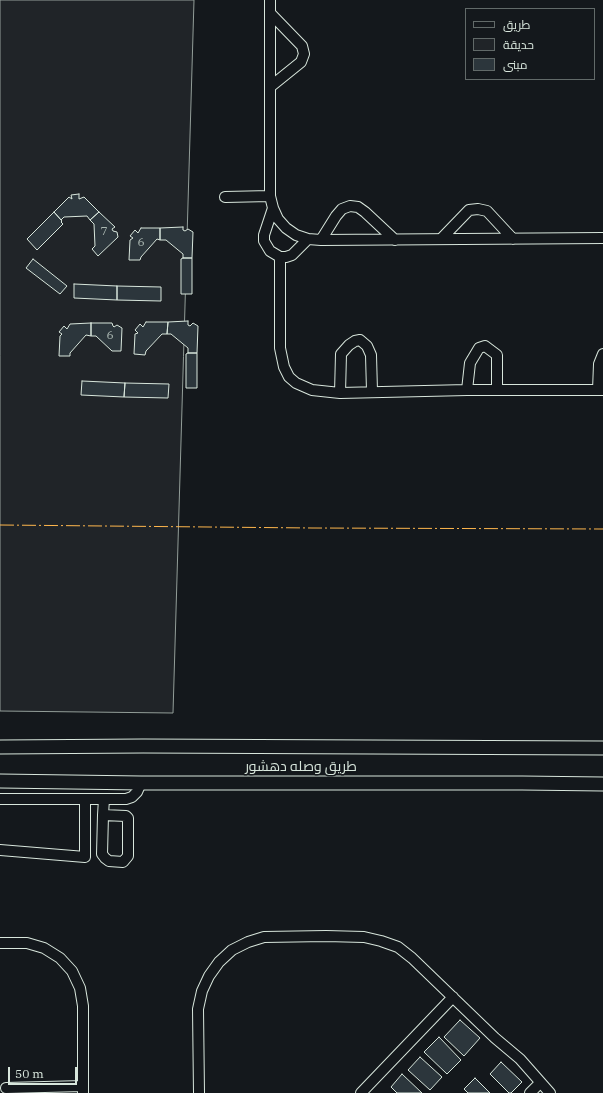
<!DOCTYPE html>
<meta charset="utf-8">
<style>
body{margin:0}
#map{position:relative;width:603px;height:1093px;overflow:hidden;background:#14181c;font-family:"IBM Plex Serif",Cairo,serif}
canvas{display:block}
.legend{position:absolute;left:465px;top:8px;width:130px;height:72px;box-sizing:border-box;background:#14181c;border:1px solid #626a69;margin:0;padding:5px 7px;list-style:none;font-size:12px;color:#d8e6dc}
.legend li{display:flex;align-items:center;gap:8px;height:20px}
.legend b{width:20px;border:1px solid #626a69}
.scale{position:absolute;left:8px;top:1067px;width:69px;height:18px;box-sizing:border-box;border:2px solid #d8e6dc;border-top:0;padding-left:5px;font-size:12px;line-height:14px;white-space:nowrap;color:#d8e6dc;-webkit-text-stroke:3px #14181c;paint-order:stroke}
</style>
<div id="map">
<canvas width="603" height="1093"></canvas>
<ul class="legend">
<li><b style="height:5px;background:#14181c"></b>طريق</li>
<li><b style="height:11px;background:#202428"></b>حديقة</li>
<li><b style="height:11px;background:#2c363c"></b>مبنى</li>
</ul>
<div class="scale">50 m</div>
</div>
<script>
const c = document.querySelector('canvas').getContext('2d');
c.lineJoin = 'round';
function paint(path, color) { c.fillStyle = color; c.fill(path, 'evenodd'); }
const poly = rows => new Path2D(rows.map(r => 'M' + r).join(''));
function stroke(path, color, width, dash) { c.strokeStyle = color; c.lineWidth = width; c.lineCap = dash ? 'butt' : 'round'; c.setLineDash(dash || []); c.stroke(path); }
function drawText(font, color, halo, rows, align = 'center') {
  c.font = font + ' "IBM Plex Serif",Cairo,serif'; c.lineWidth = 3; c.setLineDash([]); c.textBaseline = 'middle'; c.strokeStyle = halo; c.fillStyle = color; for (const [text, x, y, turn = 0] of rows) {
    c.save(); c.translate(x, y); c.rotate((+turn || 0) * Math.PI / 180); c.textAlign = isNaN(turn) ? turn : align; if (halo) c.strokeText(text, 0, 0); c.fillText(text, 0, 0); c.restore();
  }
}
const green = poly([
 [0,0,194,0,173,713,0,711,0,0]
]);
const building = poly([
 [79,194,79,199,84,197,99,212,90,220,87,216,64,217,61,220,54,212,69,197,72,199,71,195,79,194],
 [54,212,62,221,61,222,63,224,37,250,27,239,54,212],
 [99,212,115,227,112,229,113,231,117,232,118,237,98,256,92,249,95,246,94,224,90,220,99,212],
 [183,227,183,230,185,231,188,229,193,232,192,258,183,258,183,254,166,240,160,240,160,228,183,227],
 [141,228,160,228,160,240,157,239,141,257,140,260,129,260,130,240,133,238,130,236,135,230,138,233,141,228],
 [183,258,192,258,192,294,181,294,181,259,183,258],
 [33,259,67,286,60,294,26,268,33,259],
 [74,284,117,286,117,300,74,298,74,284],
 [117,286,161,287,161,301,117,300,117,286],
 [188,321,188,325,190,326,193,323,198,326,197,353,188,353,188,348,171,334,167,334,168,322,188,321],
 [146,322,168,322,167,334,162,334,146,351,145,355,134,354,135,334,138,333,135,330,140,324,143,327,146,322],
 [91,323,112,323,113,326,114,327,117,325,122,328,121,351,112,351,96,336,91,336,91,323],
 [91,323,91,336,86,335,70,353,70,356,59,356,60,336,62,334,59,332,64,326,67,329,70,324,91,323],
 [188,353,197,353,197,388,186,388,186,354,188,353],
 [82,381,125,383,124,397,81,395,82,381],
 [125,383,169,384,168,398,124,397,125,383],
 [460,1020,480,1038,464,1056,444,1037,460,1020],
 [439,1037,461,1060,447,1074,424,1052,439,1037],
 [420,1057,442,1077,430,1090,408,1070,420,1057],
 [501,1062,522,1082,511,1093,509,1093,490,1074,501,1062],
 [402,1074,422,1093,397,1093,391,1087,402,1074],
 [475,1078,490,1093,468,1093,464,1089,475,1078]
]);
const minor = poly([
 [270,0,270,196,273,208,278,219,286,228,296,235,308,239,321,240,603,238],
 [270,87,301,62,304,54,302,46,271,14],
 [225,197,270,196],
 [273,208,264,235,264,241,270,251,280,257,286,257,292,255,308,239],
 [441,239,469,210,478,209,487,211,513,239],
 [321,240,336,216,342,209,350,206,358,207,365,212,395,240],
 [280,257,280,348,284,367,289,377,296,383,312,390,340,393,467,390,603,390],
 [467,390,470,363,479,348,485,346,497,355,497,390],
 [598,390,599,364,603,354],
 [340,393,341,354,349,345,355,341,360,340,367,346,371,355,372,391],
 [0,799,126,799,132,797,137,792,141,783],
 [103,815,126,816,128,818,128,856,123,862,109,861,105,858,102,854,103,815,104,799],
 [0,850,85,857,85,799],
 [0,943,27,943,44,948,60,958,72,971,80,988,83,1006,83,1093],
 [6,1088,83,1086],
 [199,1093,198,1009,202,991,209,976,219,962,232,950,248,942,264,937,326,936,364,937,381,941,398,947,412,958,495,1038,520,1059,550,1093],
 [361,1093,453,997],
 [530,1093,540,1083]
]);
const major = poly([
 [0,747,143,746,603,748],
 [0,781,141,783,522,783,603,784]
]);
const power = poly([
 [0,525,312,528,603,529]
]);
const numberNames = [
 ["7",104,232],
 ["6",141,243],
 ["6",110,336]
];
const streetNames = [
 ["طريق وصله دهشور",301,767]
];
paint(green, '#202428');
stroke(green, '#939e99', 1);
paint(building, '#2c363c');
stroke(building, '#d8e6dc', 1);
stroke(minor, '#d8e6dc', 12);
stroke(major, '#d8e6dc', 15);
stroke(minor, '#14181c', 10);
stroke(major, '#14181c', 13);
stroke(power, '#ffb74d', 1, [14, 3, 2, 3]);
drawText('12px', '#adbab4', null, numberNames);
drawText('14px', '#d8e6dc', '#14181c', streetNames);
</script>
